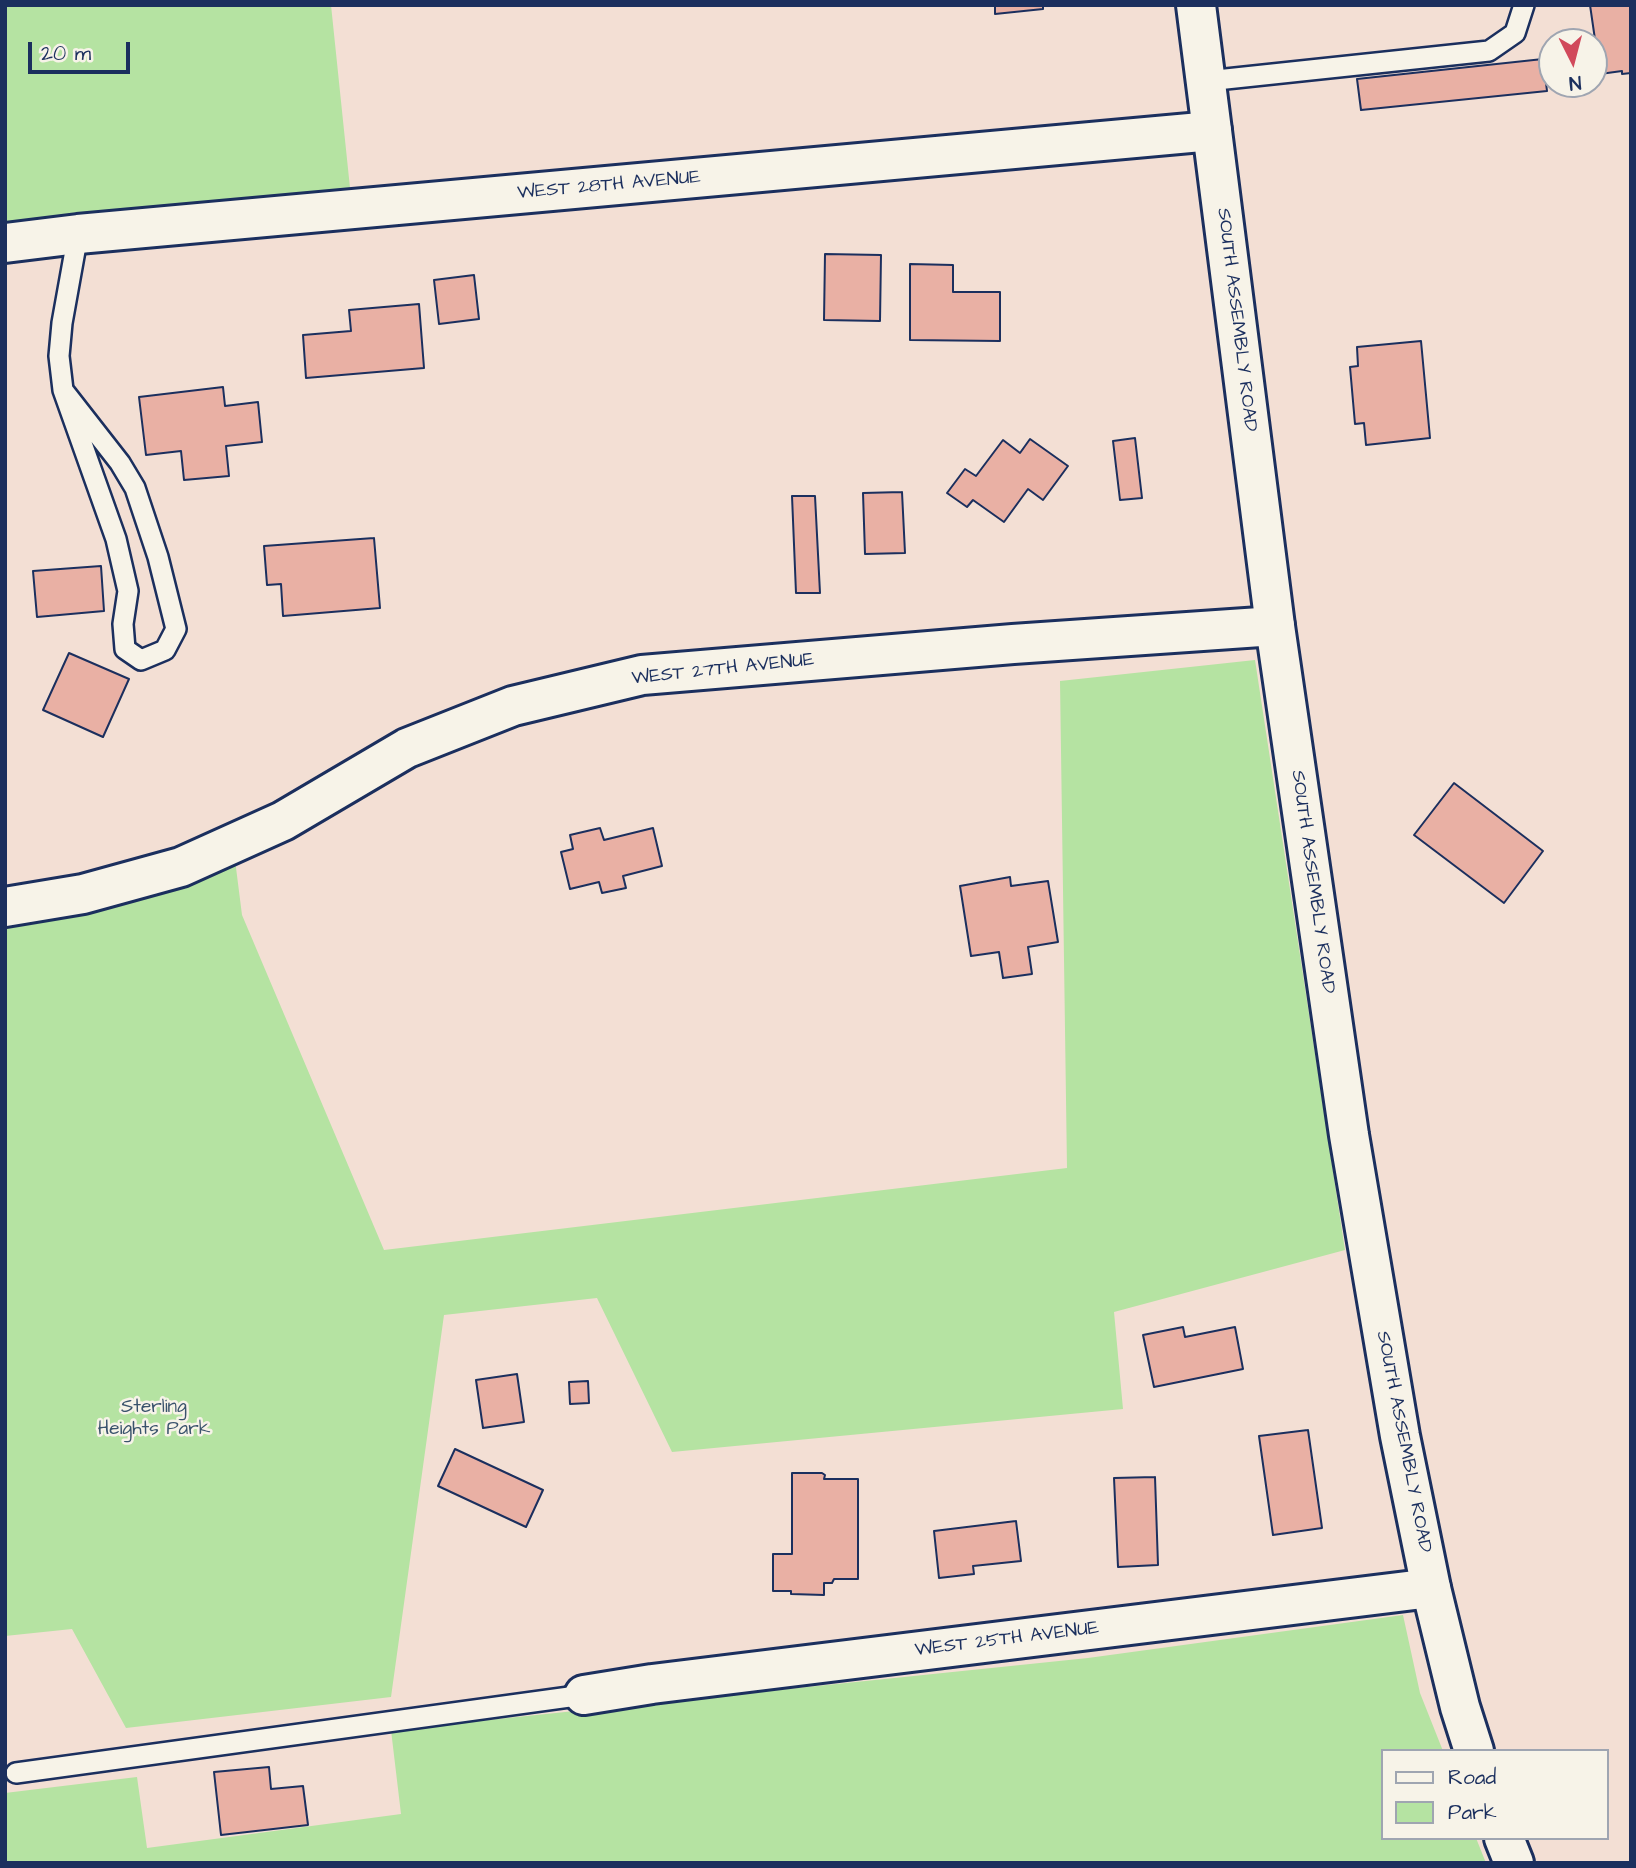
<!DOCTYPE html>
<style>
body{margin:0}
#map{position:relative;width:1636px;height:1868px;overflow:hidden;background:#f3dfd4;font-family:"Architects Daughter",sans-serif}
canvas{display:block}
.frame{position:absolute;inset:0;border:7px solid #1b2f5e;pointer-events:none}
.legend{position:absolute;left:1381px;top:1749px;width:228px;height:91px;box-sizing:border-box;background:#f7f3e8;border:2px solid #9fa5b1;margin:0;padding:9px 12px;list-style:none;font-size:21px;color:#1b2f5e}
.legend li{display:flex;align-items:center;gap:14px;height:35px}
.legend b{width:35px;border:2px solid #9fa5b1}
.north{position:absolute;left:1538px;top:28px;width:70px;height:70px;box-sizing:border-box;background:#f7f3e8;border:2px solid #9fa5b1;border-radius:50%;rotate:174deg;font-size:19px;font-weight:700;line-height:28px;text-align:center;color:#1b2f5e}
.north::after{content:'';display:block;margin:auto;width:24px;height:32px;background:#d1495b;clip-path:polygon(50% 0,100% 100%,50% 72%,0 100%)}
.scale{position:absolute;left:28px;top:42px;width:102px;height:32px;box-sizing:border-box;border:4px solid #1b2f5e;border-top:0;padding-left:9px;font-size:21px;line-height:24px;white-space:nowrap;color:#1b2f5e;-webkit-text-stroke:5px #f7f3e8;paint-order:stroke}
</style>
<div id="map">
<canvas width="1636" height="1868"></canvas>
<div class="frame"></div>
<ul class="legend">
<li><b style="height:9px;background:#f7f3e8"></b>Road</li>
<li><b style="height:19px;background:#b5e3a2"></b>Park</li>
</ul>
<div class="north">N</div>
<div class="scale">20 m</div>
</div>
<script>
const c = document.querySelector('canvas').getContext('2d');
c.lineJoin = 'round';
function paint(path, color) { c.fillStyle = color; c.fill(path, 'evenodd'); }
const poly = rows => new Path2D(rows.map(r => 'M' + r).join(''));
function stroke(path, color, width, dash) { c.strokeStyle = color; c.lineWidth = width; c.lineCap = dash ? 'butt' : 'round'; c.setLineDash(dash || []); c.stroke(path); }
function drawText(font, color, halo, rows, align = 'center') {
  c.font = font + ' "Architects Daughter",sans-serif'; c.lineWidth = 5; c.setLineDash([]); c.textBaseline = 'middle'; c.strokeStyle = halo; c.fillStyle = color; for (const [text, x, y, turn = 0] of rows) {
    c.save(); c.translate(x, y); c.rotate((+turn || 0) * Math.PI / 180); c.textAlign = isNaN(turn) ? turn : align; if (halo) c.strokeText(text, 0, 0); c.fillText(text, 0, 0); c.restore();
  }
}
const green = poly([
 [5,5,331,5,350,188,5,225],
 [1255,660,1345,1250,1114,1312,1123,1409,672,1452,597,1298,444,1315,391,1697,126,1728,72,1629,5,1636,5,907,233,844,242,915,384,1250,1067,1168,1060,681],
 [1403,1615,1420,1693,1443,1751,1382,1751,1382,1838,1476,1838,1486,1863,5,1863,5,1793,137,1777,147,1848,401,1814,391,1730,1088,1658]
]);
const building = poly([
 [995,5,1043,5,1043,9,995,14,995,5],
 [1590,5,1631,5,1631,73,1622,74,1622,71,1600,74,1590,5],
 [1543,59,1547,91,1361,110,1357,79,1543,59],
 [825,254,881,255,880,321,824,320,825,254],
 [910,264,953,265,953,292,1000,292,1000,341,910,340,910,264],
 [474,275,479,319,439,324,434,280,474,275],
 [419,304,424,368,306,378,303,335,351,331,349,310,419,304],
 [1421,341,1430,438,1366,445,1364,423,1355,424,1350,367,1358,366,1357,347,1421,341],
 [223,387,225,406,258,402,262,442,226,446,229,476,184,480,181,451,146,455,139,397,223,387],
 [1135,438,1142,498,1120,500,1113,441,1135,438],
 [1030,439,1068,466,1043,500,1028,489,1004,522,973,500,967,507,947,493,965,469,976,476,1003,440,1020,453,1030,439],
 [902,492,905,553,865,554,863,493,902,492],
 [792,496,815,496,820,593,796,593,792,496],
 [374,538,380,608,283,616,281,584,267,585,264,546,374,538],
 [101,566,104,611,37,617,33,571,101,566],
 [69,653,129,679,103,737,43,710,69,653],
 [1454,783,1543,851,1504,903,1414,835,1454,783],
 [600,828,604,840,653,828,662,866,623,876,626,888,602,893,599,882,570,889,561,852,573,849,570,835,600,828],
 [1010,877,1011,886,1048,881,1058,942,1028,947,1032,974,1003,978,999,952,971,956,960,886,1010,877],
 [1183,1327,1185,1337,1235,1327,1243,1369,1154,1387,1143,1335,1183,1327],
 [517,1374,524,1422,483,1428,476,1380,517,1374],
 [588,1381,589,1403,570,1404,569,1382,588,1381],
 [1308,1430,1322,1528,1273,1535,1259,1436,1308,1430],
 [455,1449,543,1490,526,1527,438,1486,455,1449],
 [792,1473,822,1473,825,1475,824,1479,858,1479,858,1579,834,1579,832,1583,824,1583,824,1595,791,1594,791,1591,773,1591,773,1554,792,1554,792,1473],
 [1155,1477,1158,1565,1118,1567,1114,1478,1155,1477],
 [1016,1521,1021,1561,973,1566,974,1574,939,1578,934,1531,1016,1521],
 [269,1767,271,1789,303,1786,308,1825,221,1835,214,1772,269,1767]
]);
const service = poly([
 [1207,81,1489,51,1515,33,1524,5],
 [63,390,120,463,135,488,158,557,176,629,165,650,141,660,125,649,123,624,128,591,116,539,63,390,59,356,62,323,78,234],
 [16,1773,584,1695]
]);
const minor = poly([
 [5,243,78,234,1212,131],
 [5,907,83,894,181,867,283,821,407,748,513,706,642,675,1013,644,1275,626],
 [584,1695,652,1684,1431,1588]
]);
const tertiary = poly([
 [1196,5,1275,626,1349,1135,1400,1436,1431,1588,1460,1707,1474,1751],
 [1504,1838,1514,1863]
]);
const streetNames = [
 ["WEST 28TH AVENUE",609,186,-5],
 ["SOUTH ASSEMBLY ROAD",1236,320,83],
 ["WEST 27TH AVENUE",723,670,-6],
 ["SOUTH ASSEMBLY ROAD",1312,882,82],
 ["SOUTH ASSEMBLY ROAD",1403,1442,79],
 ["WEST 25TH AVENUE",1007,1640,-7]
];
const parkNames = [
 ["Sterling",154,1408],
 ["Heights Park",154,1430]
];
paint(green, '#b5e3a2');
paint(building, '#e9b0a4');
stroke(building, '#1b2f5e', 2);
stroke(service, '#1b2f5e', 24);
stroke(minor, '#1b2f5e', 44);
stroke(tertiary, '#1b2f5e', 44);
stroke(service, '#f7f3e8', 19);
stroke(minor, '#f7f3e8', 38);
stroke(tertiary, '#f7f3e8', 38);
drawText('19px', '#1b2f5e', '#f7f3e8', streetNames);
drawText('19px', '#3a536c', '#f7f3e8', parkNames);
</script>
